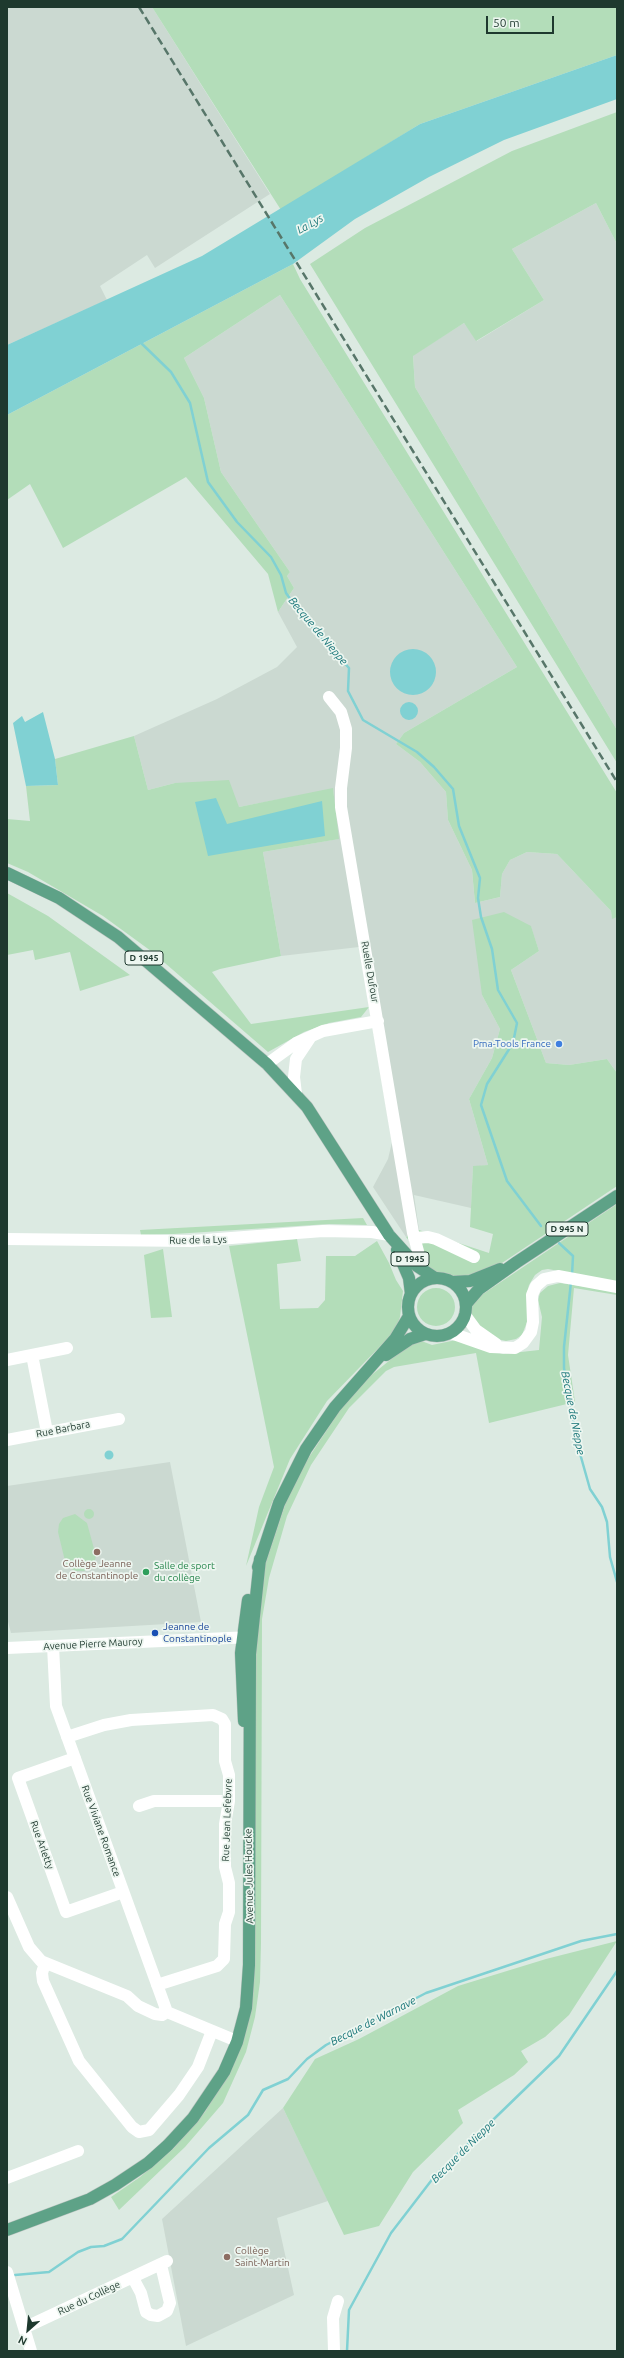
<!DOCTYPE html>
<meta charset="utf-8">
<style>
body{margin:0}
#map{position:relative;width:624px;height:2358px;overflow:hidden;background:#dceae2;font-family:Ubuntu,sans-serif}
canvas{display:block}
.frame{position:absolute;inset:0;border:8px solid #1e392e;pointer-events:none}
.north{position:absolute;left:8px;top:2310px;width:40px;height:40px;-webkit-text-stroke:3px #edf6f0;paint-order:stroke;rotate:207deg;font-size:11px;font-weight:700;line-height:16px;text-align:center;color:#1e392e}
.north::after{content:'';display:block;margin:auto;width:14px;height:18px;background:#1e392e;clip-path:polygon(50% 0,100% 100%,50% 72%,0 100%)}
.scale{position:absolute;left:486px;top:16px;width:68px;height:18px;box-sizing:border-box;border:2px solid #1e392e;border-top:0;padding-left:5px;font-size:12px;line-height:14px;white-space:nowrap;color:#1e392e;-webkit-text-stroke:3px #edf6f0;paint-order:stroke}
</style>
<div id="map">
<canvas width="624" height="2358"></canvas>
<div class="frame"></div>
<div class="north">N</div>
<div class="scale">50 m</div>
</div>
<script>
const c = document.querySelector('canvas').getContext('2d');
c.lineJoin = 'round';
function paint(path, color) { c.fillStyle = color; c.fill(path, 'evenodd'); }
const poly = rows => new Path2D(rows.map(r => 'M' + r).join(''));
function stroke(path, color, width, dash) { c.strokeStyle = color; c.lineWidth = width; c.lineCap = dash ? 'butt' : 'round'; c.setLineDash(dash || []); c.stroke(path); }
function drawText(font, color, halo, rows, align = 'center') {
  c.font = font + ' Ubuntu,sans-serif'; c.lineWidth = 3.5; c.setLineDash([]); c.textBaseline = 'middle'; c.strokeStyle = halo; c.fillStyle = color; for (const [text, x, y, turn = 0] of rows) {
    c.save(); c.translate(x, y); c.rotate((+turn || 0) * Math.PI / 180); c.textAlign = isNaN(turn) ? turn : align; if (halo) c.strokeText(text, 0, 0); c.fillText(text, 0, 0); c.restore();
  }
}
const built = poly([
 [7,7,152,7,270,194,155,268,147,255,100,286,107,300,7,345],
 [596,203,617,244,617,730,415,387,413,355,464,323,477,341,544,300,512,249],
 [280,295,517,667,404,733,396,744,420,762,446,792,448,820,472,870,475,903,500,897,502,874,510,860,527,852,557,854,611,911,612,918,617,917,617,1073,607,1059,569,1065,546,1063,511,970,539,951,531,927,482,995,500,1029,492,1058,469,1099,488,1165,473,1167,471,1208,414,1195,419,1230,406,1237,373,1187,388,1159,392,1142,359,947,281,956,263,852,338,839,333,789,239,807,175,783,148,790,134,736,217,699,277,667,297,647,278,612,294,588,287,576,290,572,221,472,204,398,184,358],
 [170,1462,201,1622,11,1633,7,1618,7,1486],
 [283,2108,328,2201,277,2218,294,2295,186,2346,162,2219]
]);
const green = poly([
 [152,7,617,7,617,55,420,124,281,210],
 [617,112,617,244,596,203,512,249,544,300,476,341,464,323,413,356,415,387,617,730,617,763,310,264,365,228,512,151],
 [293,264,300,279,617,793,617,917,612,919,611,911,557,854,527,852,510,860,502,874,500,897,475,903,472,870,448,820,446,792,420,762,396,744,404,733,517,667,280,295,184,358,204,398,221,472,290,572,287,576,294,588,278,612,268,574,186,477,63,548,30,484,7,500,7,415],
 [134,736,148,790,175,783,229,780,239,807,333,788,339,839,263,852,281,956,220,969,212,972,251,1024,369,1007,361,1017,329,1023,304,1032,268,1052,151,951,103,916,28,872,7,863,7,819,30,821,26,786,58,785,55,759],
 [7,893,48,916,130,975,80,991,70,952,35,960,33,950,7,955],
 [504,912,531,926,539,951,511,970,546,1063,569,1065,607,1059,617,1073,617,1186,499,1265,463,1278,432,1271,406,1237,419,1230,489,1253,493,1234,470,1227,473,1166,488,1165,469,1099,492,1058,500,1029,482,995,472,920],
 [617,1204,617,1282,548,1269,542,1270,535,1275,529,1285,527,1293,527,1322,522,1335,516,1339,506,1341,497,1339,483,1330,472,1316,472,1306,483,1294],
 [363,1218,367,1225,329,1224,174,1234,141,1235,140,1230],
 [297,1239,301,1261,277,1264,280,1309,318,1308,325,1300,326,1256,355,1256,377,1241,389,1263,396,1280,403,1291,400,1317,395,1331,327,1401,290,1459,246,1566,259,1507,274,1467,229,1246],
 [163,1249,172,1317,151,1318,144,1255],
 [560,1283,617,1291,617,1295,574,1288,568,1355,575,1402,489,1423,476,1353,394,1367,386,1371,349,1408,311,1465,287,1516,269,1578,262,1619,261,1943,260,1982,255,2017,246,2052,223,2103,185,2147,119,2210,111,2197,140,2177,173,2149,205,2112,227,2074,248,2021,253,1995,255,1953,253,1644,262,1574,287,1499,300,1471,340,1410,369,1377,410,1344,419,1340,432,1345,456,1340,503,1354,539,1350,542,1317,538,1300,540,1293,548,1286],
 '417 1307a19 19 0 1 1 38 0a19 19 0 1 1-38 0Z',
 '84 1514a5 5 0 1 1 10 0a5 5 0 1 1-10 0Z',
 [75,1514,87,1523,96,1556,94,1564,84,1571,76,1571,69,1568,65,1561,58,1532,59,1524,63,1518],
 [617,1941,569,2015,545,2037,521,2051,528,2062,514,2075,458,2110,463,2123,413,2172,379,2226,344,2235,283,2108,315,2059,359,2039,458,1986,546,1959]
]);
const water = poly([
 [617,55,617,99,504,140,429,177,355,219,293,264,7,415,7,345,202,256,420,124],
 '390 672a23 23 0 1 1 46 0a23 23 0 1 1-46 0Z',
 '400 711a9 9 0 1 1 18 0a9 9 0 1 1-18 0Z',
 [43,712,55,759,58,785,26,786,13,723,22,716,25,722],
 [216,798,227,824,322,801,325,836,208,856,195,802],
 '104.5 1455a4.5 4.5 0 1 1 9 0a4.5 4.5 0 1 1-9 0Z'
]);
const stream = poly([
 [139,341,171,372,190,403,208,482,237,522,271,557,281,575,286,593,303,617,349,668,348,691,363,720,417,752,434,767,453,789,459,826,480,878,478,898,481,917,492,949,498,990,517,1023,513,1043,487,1084,481,1105,507,1181,541,1226],
 [559,1243,573,1256,572,1275],
 [571,1282,564,1347,564,1368,579,1450,590,1489,602,1507,607,1522,610,1557,617,1582],
 [15,2275,49,2272,78,2252,91,2247,104,2246,122,2239,209,2148,248,2115,263,2090,288,2079,307,2059,326,2045,426,1993,581,1941,617,1934],
 [347,2351,349,2310,391,2233,434,2177,559,2056,617,1971]
]);
const minor = poly([
 [329,697,341,712,346,729,346,748,341,788,341,807,413,1233,418,1251],
 [267,1064,296,1043,323,1031,378,1021],
 [296,1094,294,1077,296,1059,310,1038],
 [414,1238,428,1237,436,1239,474,1257],
 [7,1239,192,1241,323,1231,372,1232,389,1235],
 [465,1315,476,1330,496,1344],
 [451,1333,491,1347,515,1348,523,1343,531,1332,533,1322,532,1295,536,1286,544,1279,558,1276,617,1287],
 [32,1355,47,1432],
 [7,1360,67,1348],
 [7,1440,119,1419],
 [53,1646,56,1706,167,2012],
 [7,1648,251,1637],
 [67,1737,104,1725,131,1720,213,1715,222,1719,225,1724,225,1761,229,1775,229,1801,225,1824,225,1867,229,1883,229,1912,225,1924,224,1959,217,1966,157,1985],
 [75,1758,18,1778,66,1912,123,1892],
 [139,1806,154,1801,229,1801],
 [7,1897,29,1947,41,1961,127,1996,138,2006,155,2014,162,2015,167,2012],
 [45,1963,42,1973,43,1981,79,2061,132,2127,139,2132,149,2130,179,2095,198,2067,212,2031],
 [167,2012,232,2039],
 [7,2178,78,2151],
 [7,2272,31,2351],
 [133,2278,141,2293,146,2312,151,2315,158,2316,167,2311,170,2303,161,2265],
 [24,2328,167,2261],
 [334,2351,333,2318,338,2301]
]);
const major = poly([
 [7,873,59,898,118,937,267,1064,307,1107,389,1235,417,1266,435,1278],
 [397,1250,409,1278,411,1294],
 '408 1307a29 29 0 1 1 58 0a29 29 0 1 1-58 0Z',
 [452,1282,470,1281,500,1269],
 [466,1304,479,1289,517,1262,617,1196],
 [386,1355,410,1339,425,1334],
 [258,1567,279,1503,306,1449,335,1407,395,1339,409,1316],
 [244,1721,241,1653,248,1600],
 [7,2230,90,2199,115,2185,148,2163,168,2145,193,2118,224,2072,237,2042,246,2008,249,1965,250,1654,260,1559]
]);
const rail = poly([
 [139,7,617,782]
]);
const markers = [
 [559,1044,4,"#3f7fe0"],
 [97,1552,4,"#8d6e63"],
 [146,1572,4,"#2e9e5b"],
 [155,1633,4,"#1a4fb4"],
 [227,2257,4,"#8d6e63"]
];
const shields = [
 [144,958,38],
 [567,1229,42],
 [410,1259,38]
];
const shieldNames = [
 ["D 1945",144,958],
 ["D 945 N",567,1229],
 ["D 1945",410,1259]
];
const streetNames = [
 ["Ruelle Dufour",370,972,80],
 ["Rue de la Lys",198,1240,-1],
 ["Rue Barbara",63,1429,-11],
 ["Avenue Pierre Mauroy",93,1644,-3],
 ["Rue Jean Lefebvre",227,1820,-88],
 ["Rue Viviane Romance",101,1831,70],
 ["Rue Arletty",42,1845,70],
 ["Avenue Jules Houcke",249,1876,-91],
 ["Rue du Collège",89,2298,-25]
];
const shopNames = [
 ["Pma-Tools France",551,1044]
];
const educationNames = [
 ["Collège Jeanne",97,1564],
 ["de Constantinople",97,1576],
 ["Collège",235,2251,"left"],
 ["Saint-Martin",235,2263,"left"]
];
const leisureNames = [
 ["Salle de sport",154,1566],
 ["du collège",154,1578]
];
const transitNames = [
 ["Jeanne de",163,1627],
 ["Constantinople",163,1639]
];
const waterNames = [
 ["La Lys",310,224,-29],
 ["Becque de Nieppe",318,631,50],
 ["Becque de Nieppe",573,1413,79],
 ["Becque de Warnave",373,2021,-27],
 ["Becque de Nieppe",463,2151,-45]
];
paint(built, '#cbd9d1');
paint(green, '#b3ddb9');
paint(water, '#80d1d3');
stroke(stream, '#80d1d3', 2.5);
stroke(major, '#bcc4c0', 13);
stroke(minor, '#fff', 12);
stroke(major, '#5ea287', 12);
stroke(rail, '#577669', 2.5, [8, 4]);
for (const [x, y, r, color] of markers) { const dot = new Path2D(); dot.arc(x, y, r, 0, 2 * Math.PI); c.fillStyle = color; c.fill(dot); stroke(dot, '#edf6f0', 1.5); }
for (const [x, y, w] of shields) { const box = new Path2D(); box.roundRect(x - w / 2, y - 7, w, 14, 3); c.fillStyle = '#edf6f0'; c.fill(box); stroke(box, '#1e392e', 1); }
drawText('bold 9px', '#1e392e', null, shieldNames);
drawText('10px', '#1e392e', '#edf6f0', streetNames);
drawText('10px', '#366cbe', '#edf6f0', shopNames, 'right');
drawText('10px', '#785e54', '#edf6f0', educationNames);
drawText('10px', '#27864d', '#edf6f0', leisureNames, 'left');
drawText('10px', '#164399', '#edf6f0', transitNames, 'left');
drawText('italic 11px', '#167477', '#edf6f0', waterNames);
</script>
